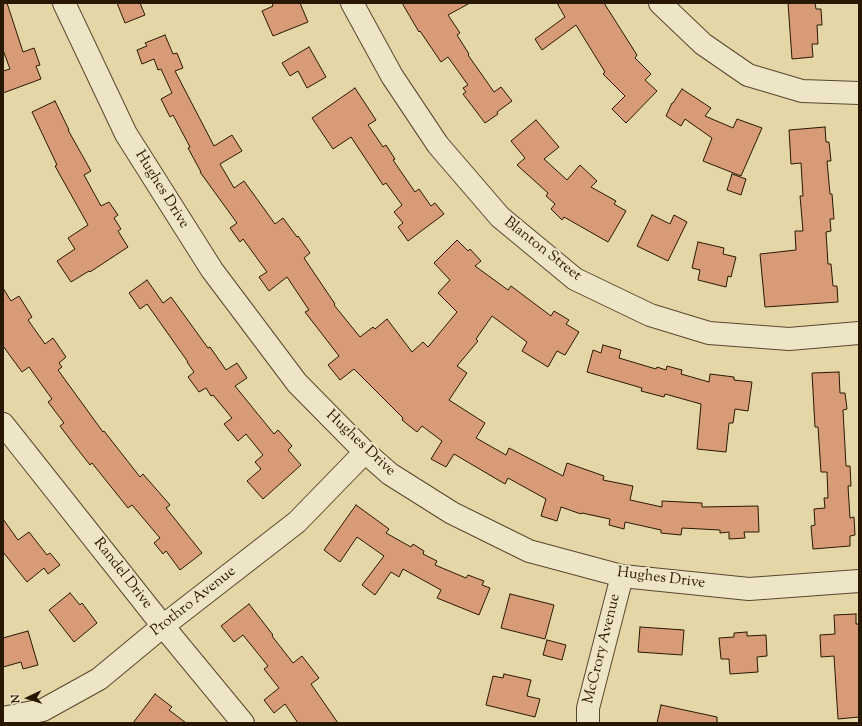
<!DOCTYPE html>
<style>
body{margin:0}
#map{position:relative;width:862px;height:726px;overflow:hidden;background:#e5d6a8;font-family:"Sorts Mill Goudy",serif}
canvas{display:block}
.frame{position:absolute;inset:0;border:4px solid #281802;pointer-events:none}
.north{position:absolute;left:8px;top:678px;width:40px;height:40px;-webkit-text-stroke:3px #eee4c6;paint-order:stroke;rotate:266deg;font-size:11px;font-weight:700;line-height:16px;text-align:center;color:#281802}
.north::after{content:'';display:block;margin:auto;width:14px;height:18px;background:#281802;clip-path:polygon(50% 0,100% 100%,50% 72%,0 100%)}
</style>
<div id="map">
<canvas width="862" height="726"></canvas>
<div class="frame"></div>
<div class="north">N</div>
</div>
<script>
const c = document.querySelector('canvas').getContext('2d');
c.lineJoin = 'round';
function paint(path, color) { c.fillStyle = color; c.fill(path, 'evenodd'); }
const poly = rows => new Path2D(rows.map(r => 'M' + r).join(''));
function stroke(path, color, width, dash) { c.strokeStyle = color; c.lineWidth = width; c.lineCap = dash ? 'butt' : 'round'; c.setLineDash(dash || []); c.stroke(path); }
function drawText(font, color, halo, rows, align = 'center') {
  c.font = font + ' "Sorts Mill Goudy",serif'; c.lineWidth = 4; c.setLineDash([]); c.textBaseline = 'middle'; c.strokeStyle = halo; c.fillStyle = color; for (const [text, x, y, turn = 0] of rows) {
    c.save(); c.translate(x, y); c.rotate((+turn || 0) * Math.PI / 180); c.textAlign = isNaN(turn) ? turn : align; if (halo) c.strokeText(text, 0, 0); c.fillText(text, 0, 0); c.restore();
  }
}
const building = poly([
 [3,3,7,3,23,52,34,48,40,65,36,66,41,79,3,93,3,71,10,69,3,50,3,3],
 [117,3,140,3,145,15,125,23,117,3],
 [272,3,300,3,308,22,273,36,262,11,273,6,272,3],
 [402,3,470,3,448,15,460,33,457,35,469,54,468,55,494,92,501,87,512,101,497,112,498,114,485,123,463,94,466,92,463,88,468,85,448,57,441,62,420,31,419,32,402,3],
 [557,3,604,3,637,55,635,58,651,74,645,80,657,91,626,123,612,109,625,96,603,74,605,72,576,25,542,50,535,39,565,17,557,3],
 [788,3,815,3,816,9,821,9,822,25,817,25,818,44,812,44,813,57,792,59,788,3],
 [165,35,173,54,177,53,183,68,175,71,214,146,232,135,242,151,220,164,234,188,244,181,275,224,283,218,297,237,298,236,310,253,304,258,335,304,334,305,360,337,373,327,375,329,387,319,412,352,423,342,428,347,457,312,438,293,450,280,434,263,457,240,468,251,470,249,481,261,475,266,508,290,511,286,551,316,554,311,569,320,566,324,579,332,565,355,557,351,548,367,522,351,527,342,492,316,476,339,478,341,457,366,467,373,449,400,485,423,476,438,506,455,509,448,563,476,567,463,604,476,603,480,633,486,630,500,662,507,662,501,702,503,702,507,758,506,759,532,744,532,745,538,729,539,729,532,720,533,720,530,682,528,681,535,661,533,661,530,625,522,624,529,609,525,610,519,582,513,581,514,561,507,557,521,541,516,546,499,508,478,505,484,454,454,446,467,431,459,442,441,422,426,417,432,402,420,403,418,354,369,340,380,328,365,339,356,305,312,309,310,287,277,269,291,259,277,267,272,243,239,240,242,230,228,237,223,200,172,201,172,188,148,190,147,173,115,170,117,161,99,172,93,161,69,158,70,154,59,142,64,137,50,147,46,145,43,165,35],
 [309,47,326,77,307,88,298,71,290,76,282,63,309,47],
 [355,88,376,120,368,125,383,147,386,145,395,159,393,160,415,192,419,189,431,206,435,203,444,214,408,241,398,227,403,223,394,212,402,205,386,183,383,185,351,137,333,149,312,118,355,88],
 [682,89,711,108,705,116,733,128,737,119,762,128,741,176,703,161,712,138,685,119,681,126,666,116,672,103,673,103,682,89],
 [55,101,69,130,68,130,91,171,84,175,101,206,109,202,118,215,114,218,121,229,118,231,128,247,90,272,89,271,71,282,57,261,75,249,68,238,88,225,55,166,57,165,32,112,55,101],
 [536,120,559,147,544,159,567,180,580,165,597,181,591,187,616,201,614,204,626,211,608,242,564,217,562,220,551,209,555,204,546,196,548,193,517,165,525,158,511,141,536,120],
 [825,127,826,142,829,142,831,161,827,161,830,194,832,194,834,219,830,219,831,231,826,232,828,264,831,264,833,286,837,286,838,302,765,307,760,254,796,250,795,231,803,231,800,196,803,196,801,163,791,164,789,130,825,127],
 [732,174,746,179,741,195,727,190,732,174],
 [652,215,670,224,674,215,687,222,668,261,637,246,652,215],
 [698,242,724,248,723,254,736,257,731,277,728,276,726,287,698,280,700,270,692,268,698,242],
 [147,280,163,303,171,297,208,348,210,347,226,370,237,363,247,378,235,386,274,434,278,430,292,446,288,450,301,465,263,499,247,481,261,469,255,462,263,455,246,434,238,441,224,424,232,418,213,395,211,396,206,388,199,392,188,377,194,372,187,362,188,362,147,304,140,309,129,293,147,280],
 [3,288,11,301,19,296,32,317,28,320,45,344,53,338,66,357,59,363,62,367,58,370,103,432,104,431,140,477,143,474,170,505,166,508,202,553,180,570,166,551,163,554,154,543,160,538,132,505,128,508,92,463,90,465,72,442,60,426,64,423,48,402,52,399,29,367,22,372,3,346,3,288],
 [603,345,621,350,619,358,656,369,657,367,666,370,667,366,682,370,681,374,709,382,710,374,734,377,734,380,752,382,748,411,735,409,733,423,729,423,726,452,697,449,701,404,665,394,664,397,641,391,642,388,587,372,593,350,601,353,603,345],
 [839,372,840,393,845,393,847,409,843,410,846,466,850,466,851,486,848,486,850,518,854,517,855,535,850,536,850,546,813,549,811,526,815,525,814,509,825,508,824,498,828,498,827,472,821,472,818,427,815,427,812,373,839,372],
 [356,505,389,529,386,533,411,547,413,544,424,551,423,554,437,561,435,565,466,578,468,575,484,581,482,585,490,588,479,615,437,598,441,590,403,569,399,577,391,572,375,595,362,585,384,556,357,537,340,562,324,550,356,505],
 [3,519,18,540,29,532,47,555,50,553,60,565,48,574,44,568,27,582,3,552,3,519],
 [70,593,80,605,82,603,97,623,74,642,49,610,70,593],
 [510,594,554,605,545,639,501,628,510,594],
 [249,604,273,635,272,636,293,663,302,656,319,678,311,684,338,723,298,723,285,704,274,713,264,700,279,688,264,669,268,666,243,635,234,642,221,626,249,604],
 [856,614,856,624,859,624,859,717,838,719,834,656,821,657,820,635,835,634,834,615,856,614],
 [640,627,684,630,682,655,638,652,640,627],
 [28,631,38,665,23,669,21,662,3,667,3,638,28,631],
 [747,632,747,636,766,635,767,656,757,657,758,672,730,674,729,659,721,659,719,638,734,637,734,633,747,632],
 [547,640,566,645,562,660,543,655,547,640],
 [504,674,531,680,527,696,540,699,535,717,486,705,493,676,503,678,504,674],
 [155,694,172,707,169,710,186,723,133,723,155,694],
 [661,705,717,717,717,723,657,723,661,705]
]);
const minor = poly([
 [64,3,126,134,212,270,297,383,365,452,390,474,452,513,529,551,622,576,749,589,859,581],
 [352,3,392,76,438,145,500,217,575,279,650,315,709,333,789,339,859,333],
 [660,3,703,44,748,75,802,91,859,93],
 [3,424,163,626,243,723],
 [3,718,43,710,99,679,163,626,297,522,365,452],
 [588,723,588,708,622,576]
]);
const streetNames = [
 ["Hughes Drive",161,190,58],
 ["Blanton Street",542,250,38],
 ["Hughes Drive",360,444,43],
 ["Randel Drive",122,574,52],
 ["Hughes Drive",661,579,7],
 ["Prothro Avenue",194,602,-38],
 ["McCrory Avenue",603,649,-76]
];
paint(building, '#d89b78');
stroke(building, '#281802', 1);
stroke(minor, '#57482c', 24);
stroke(minor, '#eee4c6', 22);
drawText('15px', '#281802', '#eee4c6', streetNames);
</script>
